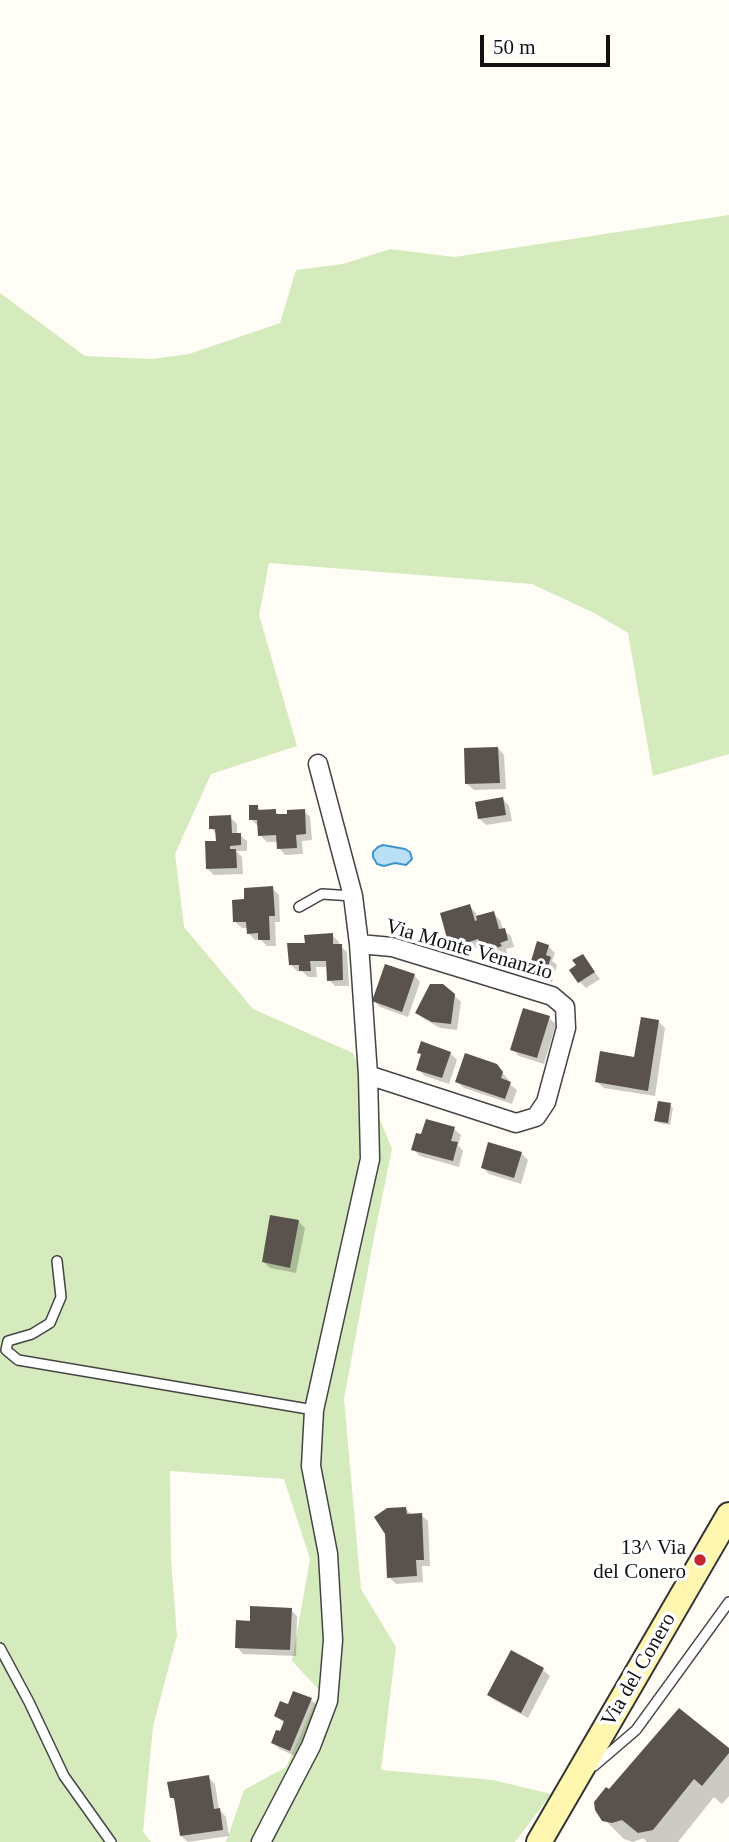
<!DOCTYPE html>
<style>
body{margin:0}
#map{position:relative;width:729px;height:1842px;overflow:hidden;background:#fffdf5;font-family:"Times New Roman",serif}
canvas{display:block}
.scale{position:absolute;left:480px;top:35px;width:130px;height:32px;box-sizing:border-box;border:4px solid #111;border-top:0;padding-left:9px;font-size:21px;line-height:24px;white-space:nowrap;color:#111;-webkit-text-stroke:5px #fff;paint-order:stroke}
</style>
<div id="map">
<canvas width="729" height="1842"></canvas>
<div class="scale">50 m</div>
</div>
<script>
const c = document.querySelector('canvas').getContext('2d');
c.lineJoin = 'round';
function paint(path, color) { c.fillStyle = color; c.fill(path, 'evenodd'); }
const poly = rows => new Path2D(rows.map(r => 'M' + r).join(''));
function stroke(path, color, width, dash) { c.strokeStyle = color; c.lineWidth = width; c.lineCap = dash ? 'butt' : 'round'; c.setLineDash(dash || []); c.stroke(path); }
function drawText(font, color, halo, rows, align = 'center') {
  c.font = font + ' "Times New Roman",serif'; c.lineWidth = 7; c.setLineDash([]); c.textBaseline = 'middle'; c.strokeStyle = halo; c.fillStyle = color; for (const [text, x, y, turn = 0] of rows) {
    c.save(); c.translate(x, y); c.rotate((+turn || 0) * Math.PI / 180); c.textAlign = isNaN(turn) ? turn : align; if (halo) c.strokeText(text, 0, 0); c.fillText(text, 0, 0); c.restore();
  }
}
const green = poly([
 [729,215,729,754,653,776,628,633,594,613,532,584,269,563,259,615,297,746,211,774,175,854,184,927,253,1009,353,1053,392,1149,374,1237,344,1399,361,1589,396,1647,381,1770,493,1780,551,1794,515,1842,226,1842,244,1790,286,1767,320,1691,292,1661,310,1559,284,1479,170,1471,171,1559,177,1636,153,1726,143,1832,151,1842,0,1842,0,293,85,356,152,359,189,354,280,323,296,270,343,264,390,249,454,257]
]);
const water = poly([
 [383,845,405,849,410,852,412,859,406,865,395,863,384,866,377,864,373,857,373,852,378,847,383,845]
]);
const shadow = poly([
 [498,748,504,755,506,789,474,790,467,784],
 [503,799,509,806,512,821,486,825,479,818],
 [257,807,262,811,275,811,280,816,304,811,310,817,312,840,302,841,303,854,285,855,279,848,278,842,267,842,260,835,258,826,251,819],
 [230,817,237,824,237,835,240,835,247,841,247,851,236,851,242,857,243,874,214,875,208,869,218,842,217,835,211,828],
 [272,888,279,895,280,922,275,922,276,946,267,946,260,939,255,940,248,933,248,928,242,928,235,922,246,900],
 [469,906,476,913,477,918,493,913,500,920,503,930,511,936,514,947,506,949,507,953,494,956,485,945,468,950,463,946,457,948,450,941],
 [332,935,339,942,339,945,347,952,349,986,335,986,329,980,328,967,316,967,317,977,308,977,302,971,297,971,291,965,307,944],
 [548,946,555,953,552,961,557,965,552,982,537,977,530,971],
 [582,956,600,979,586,988,580,982,578,966],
 [414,975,420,982,408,1017,380,1007,374,1001],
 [454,995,461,1002,457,1030,440,1028,424,1019,417,1013],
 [549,1018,556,1024,544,1064,519,1056,512,1049],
 [658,1021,665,1028,655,1096,604,1088,597,1082,636,1059],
 [419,1052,450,1053,457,1060,449,1084,425,1076,418,1069,423,1056],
 [499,1069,509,1080,508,1083,517,1090,512,1104,464,1088,457,1082],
 [670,1105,673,1108,670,1125,659,1123,656,1120],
 [454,1129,461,1135,458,1145,463,1151,459,1167,420,1156,413,1149],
 [521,1153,528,1160,521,1184,489,1174,483,1168],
 [298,1221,305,1228,296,1273,270,1268,264,1262],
 [406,1509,412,1515,421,1515,428,1521,430,1566,422,1566,423,1582,396,1584,389,1577],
 [291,1610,297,1616,296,1656,243,1654,237,1647,251,1622],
 [543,1670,550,1676,528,1718,496,1701,489,1695],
 [311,1700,318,1706,297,1757,280,1749,273,1743,281,1733,285,1724,276,1716,289,1706],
 [729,1751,729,1796,722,1804,714,1797,678,1842,647,1842,643,1838,633,1842,624,1839,604,1819,610,1792],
 [208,1777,215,1784,219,1809,226,1817,229,1836,188,1842,181,1836,176,1802,171,1797]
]);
const building = poly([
 [498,747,500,783,465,784,464,748],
 [503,797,506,815,478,819,475,802],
 [249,805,258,805,258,810,276,809,276,814,287,814,287,810,305,809,306,834,296,835,297,848,277,849,276,835,258,836,257,820,249,820],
 [231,815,232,833,241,833,241,845,230,846,230,849,236,849,237,868,206,869,205,841,216,841,215,829,209,829,209,816],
 [273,886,275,916,269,916,270,940,258,940,258,933,247,934,246,922,233,922,232,900,244,899,244,888],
 [470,904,475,921,477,920,476,916,494,911,499,929,505,928,508,940,500,943,502,946,486,951,483,942,480,943,478,939,460,945,456,940,448,942,440,913],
 [333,933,333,944,342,944,343,980,327,981,326,961,310,961,311,971,299,971,299,965,289,965,287,943,305,943,304,935],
 [537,941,549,945,546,955,551,957,545,976,528,971],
 [583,954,595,972,578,983,569,970,576,965,572,960],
 [385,964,415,974,402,1012,372,1001],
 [430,984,443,984,455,994,451,1024,432,1022,415,1013],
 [523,1008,550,1016,537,1058,510,1050],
 [641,1017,659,1020,648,1091,595,1082,600,1051,634,1057],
 [421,1041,451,1052,442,1078,416,1070,421,1054,417,1053],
 [465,1053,497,1064,503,1072,501,1078,511,1082,505,1099,455,1082],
 [658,1101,671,1103,668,1123,654,1121],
 [426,1119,455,1127,451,1141,458,1142,453,1161,411,1150,416,1133,421,1134],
 [488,1142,522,1152,514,1178,481,1168],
 [270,1215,299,1220,290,1268,262,1262],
 [406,1507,407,1514,422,1513,424,1560,416,1560,417,1576,387,1578,385,1534,374,1517,387,1508],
 [250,1606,292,1608,290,1650,235,1648,236,1620,250,1621],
 [511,1650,544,1668,521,1713,487,1695],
 [293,1691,312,1698,290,1751,271,1743,276,1730,280,1731,284,1721,274,1716,280,1701,288,1704],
 [679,1708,729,1748,729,1753,702,1786,694,1779,653,1830,638,1833,622,1820,612,1823,602,1821,595,1810,594,1802,606,1787,609,1789],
 [209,1775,214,1809,220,1808,223,1830,180,1836,174,1798,170,1798,167,1782]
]);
const service = poly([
 [299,907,322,894,353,896],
 [57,1261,61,1297,50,1323,32,1334,8,1341,6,1350,18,1360,314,1410],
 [0,1648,29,1702,64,1776,111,1842],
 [594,1766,636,1730,729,1602]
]);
const minor = poly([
 [359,944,392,947,552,996,565,1007,566,1028,546,1102,536,1117,516,1123,368,1075],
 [261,1842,311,1746,328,1701,333,1640,328,1554,311,1466,314,1410,370,1159,368,1075,359,944,353,896,318,764]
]);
const secondary = poly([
 [539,1842,729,1515]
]);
const markers = [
 [700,1560,7,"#c4262e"]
];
const streetNames = [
 ["Via Monte Venanzio",469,950,16],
 ["Via del Conero",639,1670,-60]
];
const poiNames = [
 ["13^ Via",686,1548],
 ["del Conero",686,1572]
];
paint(green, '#d5ebbd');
paint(water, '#b9e0f7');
stroke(water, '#3f96cf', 2);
paint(shadow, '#0003');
paint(building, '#5a524d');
stroke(service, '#444', 12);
stroke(minor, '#444', 21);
stroke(secondary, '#333', 28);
stroke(service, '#fff', 9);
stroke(minor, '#fff', 18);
stroke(secondary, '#fff6b0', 24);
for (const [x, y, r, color] of markers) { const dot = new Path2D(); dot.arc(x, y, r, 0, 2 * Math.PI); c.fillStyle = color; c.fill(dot); stroke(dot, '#fff', 2.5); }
drawText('21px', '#111', '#fff', streetNames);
drawText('21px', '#111', '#fff', poiNames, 'right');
</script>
